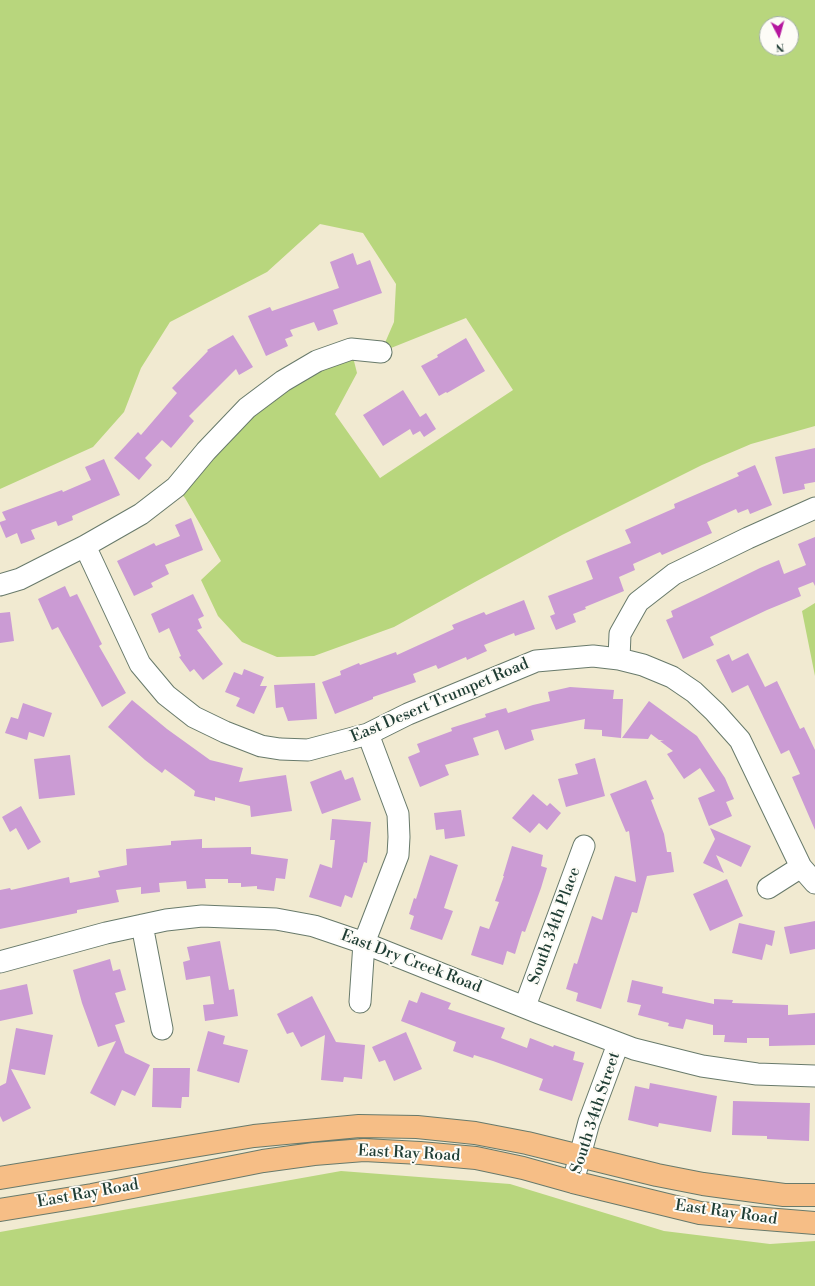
<!DOCTYPE html>
<style>
body{margin:0}
#map{position:relative;width:815px;height:1286px;overflow:hidden;background:#f1ead1;font-family:"Libre Bodoni",serif}
canvas{display:block}
.north{position:absolute;left:759px;top:16px;width:40px;height:40px;box-sizing:border-box;background:#fdfcf7;border:1px solid #a4b0a9;border-radius:50%;rotate:174deg;font-size:11px;font-weight:700;line-height:16px;text-align:center;color:#1f3d34}
.north::after{content:'';display:block;margin:auto;width:14px;height:18px;background:#b5179e;clip-path:polygon(50% 0,100% 100%,50% 72%,0 100%)}
</style>
<div id="map">
<canvas width="815" height="1286"></canvas>
<div class="north">N</div>
</div>
<script>
const c = document.querySelector('canvas').getContext('2d');
c.lineJoin = 'round';
function paint(path, color) { c.fillStyle = color; c.fill(path, 'evenodd'); }
const poly = rows => new Path2D(rows.map(r => 'M' + r).join(''));
function stroke(path, color, width, dash) { c.strokeStyle = color; c.lineWidth = width; c.lineCap = dash ? 'butt' : 'round'; c.setLineDash(dash || []); c.stroke(path); }
function drawText(font, color, halo, rows, align = 'center') {
  c.font = font + ' "Libre Bodoni",serif'; c.lineWidth = 4; c.setLineDash([]); c.textBaseline = 'middle'; c.strokeStyle = halo; c.fillStyle = color; for (const [text, x, y, turn = 0] of rows) {
    c.save(); c.translate(x, y); c.rotate((+turn || 0) * Math.PI / 180); c.textAlign = isNaN(turn) ? turn : align; if (halo) c.strokeText(text, 0, 0); c.fillText(text, 0, 0); c.restore();
  }
}
const green = poly([
 [0,0,815,0,815,426,751,444,702,465,562,535,475,582,394,627,314,656,277,657,242,642,218,616,201,580,221,561,185,498,176,487,247,408,351,349,357,373,335,414,380,478,513,390,466,318,381,352,394,322,396,284,363,233,320,224,267,272,170,322,141,368,124,412,93,447,0,489],
 [767,24,791,24,791,48,767,48],
 [815,603,815,676,802,611],
 [341,1171,510,1184,664,1231,770,1244,815,1241,815,1286,0,1286,0,1232]
]);
const building = poly([
 [353,253,357,265,370,260,382,293,333,310,338,324,318,331,314,322,290,330,293,336,285,339,288,346,266,356,248,316,270,307,272,311,339,288,330,262],
 [233,335,253,367,239,375,236,369,189,416,194,421,171,448,162,440,145,458,152,465,139,480,114,458,138,432,141,435,177,393,172,388,208,351,207,350],
 [466,338,485,371,447,393,446,392,439,396,421,366,438,357,437,355],
 [403,390,420,417,426,413,436,429,424,437,420,431,413,435,410,429,383,446,363,415],
 [815,448,815,482,804,484,805,489,783,494,775,457],
 [104,459,120,495,72,516,73,520,58,526,56,521,31,530,35,539,21,544,17,533,6,538,0,524,0,522,6,520,2,512,62,490,63,492,91,480,85,467],
 [755,465,772,505,750,514,748,509,738,513,736,509,707,522,712,533,662,555,660,552,633,564,635,570,619,577,624,591,585,607,586,609,573,614,576,622,556,630,550,616,555,614,548,596,593,579,586,561,631,543,625,530,675,508,674,504,739,476,737,473],
 [191,518,203,550,165,565,169,574,151,583,153,587,134,596,117,561,154,543,156,546,180,536,175,525],
 [815,537,815,586,813,582,798,588,801,596,767,610,710,637,714,645,683,659,666,620,673,617,671,611,703,596,760,568,779,560,784,574,806,565,798,544],
 [65,586,70,597,77,594,102,644,99,646,126,693,102,707,58,627,52,630,38,599],
 [193,594,204,616,198,619,202,628,197,630,223,664,203,680,194,669,190,672,179,657,181,656,169,628,159,633,151,614],
 [524,600,535,629,515,636,514,633,484,645,487,651,467,660,466,657,438,669,436,665,413,674,416,682,373,697,373,699,335,714,322,682,341,675,340,671,359,663,360,665,396,652,397,655,454,629,452,625,484,612,486,615],
 [10,612,14,641,0,643,0,613],
 [748,653,765,687,777,681,800,729,804,727,815,750,815,830,792,777,800,774,789,750,781,754,748,685,732,693,716,660,729,654,732,661],
 [244,669,264,677,260,686,267,686,254,714,236,706,240,698,225,692,234,672,242,675],
 [315,683,317,719,288,721,283,707,276,708,274,685],
 [570,687,614,690,613,699,623,699,621,738,602,736,602,730,584,729,585,719,531,730,534,740,505,750,498,730,473,738,479,755,445,765,449,775,420,787,408,757,420,752,417,744,452,731,451,728,486,717,485,714,506,708,508,713,533,705,550,701,548,692],
 [132,700,167,729,210,760,243,768,239,782,286,775,292,811,251,817,250,806,215,797,215,801,194,796,195,791,165,769,162,773,145,760,108,727],
 [649,701,697,736,725,778,734,799,726,802,732,816,709,826,698,798,715,791,700,768,684,779,667,754,673,751,660,741,664,740,659,740,651,734,648,739,622,738],
 [23,703,52,713,44,737,29,732,27,740,5,733,11,717,18,719],
 [70,755,75,795,39,799,34,759],
 [595,758,605,796,566,807,558,779,578,774,575,764],
 [341,770,345,780,353,777,361,800,322,814,310,782],
 [646,780,654,799,651,800,664,834,667,852,671,852,674,872,647,876,637,913,632,912,601,1009,576,1001,578,993,566,989,574,963,577,964,592,916,602,920,615,876,636,882,629,831,626,832,610,794],
 [533,794,547,806,550,803,561,813,547,830,539,823,530,833,512,818],
 [21,806,41,842,28,850,16,828,10,832,2,817],
 [461,810,465,836,445,839,444,829,436,830,434,813],
 [332,819,371,822,367,863,364,862,352,898,345,895,341,907,309,897,320,864,332,868,335,840,330,840],
 [710,828,751,846,741,867,716,855,724,873,703,863,715,839],
 [202,839,202,848,251,847,251,854,288,859,285,879,276,878,274,891,257,889,257,886,241,887,241,883,228,883,228,879,205,879,206,888,187,889,186,881,159,883,160,892,141,894,141,887,116,890,119,902,77,910,77,913,0,929,0,890,10,888,11,890,69,877,70,883,100,877,98,871,127,865,126,849,171,845,171,841],
 [512,846,543,855,541,866,547,868,541,888,525,932,522,931,515,954,507,951,503,965,471,955,480,926,489,929,499,902,495,901,504,876,503,876],
 [430,855,458,865,444,908,453,911,442,940,410,929,414,916,409,914,414,898,416,899],
 [727,879,743,916,710,931,693,894],
 [815,921,815,949,790,954,784,927],
 [739,923,775,931,772,946,766,944,762,960,732,953],
 [220,941,229,990,234,989,238,1016,205,1021,203,1005,214,1004,210,976,186,980,183,962,190,960,187,947],
 [110,959,113,971,120,969,126,990,115,993,125,1022,115,1025,125,1053,150,1065,135,1096,122,1090,115,1106,90,1093,116,1041,98,1047,82,1003,73,970],
 [632,980,663,987,662,993,714,1004,714,999,733,1000,732,1003,788,1005,788,1015,815,1013,815,1045,769,1046,769,1038,747,1038,747,1043,724,1042,725,1035,713,1035,713,1025,686,1019,683,1029,668,1026,669,1023,638,1015,641,1005,627,1002],
 [27,984,33,1014,0,1021,0,990],
 [421,992,451,1003,448,1009,505,1028,501,1038,527,1048,530,1038,553,1047,554,1045,575,1052,573,1060,584,1063,572,1101,539,1090,543,1079,493,1061,474,1055,473,1058,453,1051,456,1042,401,1021,409,1000,417,1003],
 [312,996,336,1042,365,1045,362,1079,344,1077,343,1082,321,1080,325,1035,301,1047,293,1032,287,1034,277,1014],
 [16,1028,53,1035,45,1075,11,1069,31,1108,3,1122,0,1116,0,1086,6,1083],
 [208,1031,225,1036,223,1044,248,1050,239,1083,197,1071],
 [406,1032,422,1069,394,1081,385,1060,379,1062,372,1047],
 [153,1068,190,1068,189,1097,182,1097,181,1108,152,1107],
 [650,1083,717,1096,711,1132,659,1123,658,1127,628,1120,635,1086,649,1089],
 [733,1101,810,1103,809,1141,767,1139,767,1136,732,1135]
]);
const minor = poly([
 [85,546,140,664,166,695,194,717,225,732,261,746,280,749,308,750,368,734,408,714,536,661,593,656,619,659,643,665,672,677,694,692,715,712,740,740,801,867,815,883],
 [0,585,20,579,85,546,141,514,176,487,206,451,247,408,283,381,317,361,351,349,381,352],
 [619,659,620,634,638,602,674,574,748,538,815,508],
 [768,888,801,867],
 [142,925,162,1029],
 [0,962,106,933,166,920,202,916,276,919,314,926,364,943,539,1013,634,1049,702,1066,757,1074,815,1076],
 [360,1002,364,943,398,855,399,837,398,814,368,734],
 [525,1006,584,846],
 [573,1182,589,1122,618,1044]
]);
const major = poly([
 [0,1178,254,1136,359,1126,417,1127,475,1133,527,1143,657,1175,703,1184,784,1195,815,1195],
 [0,1210,92,1195,263,1161,314,1154,364,1150,420,1153,476,1158,523,1168,573,1182,700,1213,741,1217,815,1223]
]);
const streetNames = [
 ["East Desert Trumpet Road",440,701,-23],
 ["South 34th Place",555,926,-70],
 ["East Dry Creek Road",411,962,21],
 ["South 34th Street",596,1113,-72],
 ["East Ray Road",409,1154,3],
 ["East Ray Road",88,1194,-10],
 ["East Ray Road",726,1213,8]
];
paint(green, '#b8d67d');
paint(building, '#cb9bd4');
stroke(minor, '#687a6b', 23);
stroke(major, '#687a6b', 24);
stroke(minor, '#fff', 21);
stroke(major, '#f6be86', 22);
drawText('16px', '#1f3d34', '#fdfcf7', streetNames);
</script>
